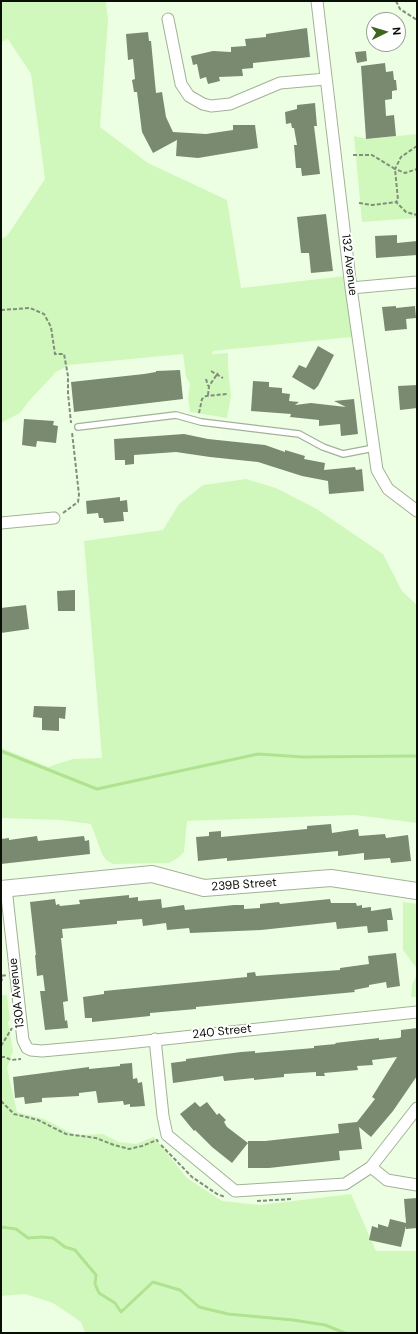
<!DOCTYPE html>
<style>
body{margin:0}
#map{position:relative;width:418px;height:1334px;overflow:hidden;background:#edffe3;font-family:"DM Sans",sans-serif}
canvas{display:block}
.frame{position:absolute;inset:0;border:2px solid #090e06;pointer-events:none}
.north{position:absolute;left:366px;top:12px;width:40px;height:40px;box-sizing:border-box;background:#fff;border:1px solid #9d9f9b;border-radius:50%;rotate:85deg;font-size:11px;font-weight:700;line-height:16px;text-align:center;color:#090e06}
.north::after{content:'';display:block;margin:auto;width:14px;height:18px;background:#3d6520;clip-path:polygon(50% 0,100% 100%,50% 72%,0 100%)}
</style>
<div id="map">
<canvas width="418" height="1334"></canvas>
<div class="frame"></div>
<div class="north">N</div>
</div>
<script>
const c = document.querySelector('canvas').getContext('2d');
c.lineJoin = 'round';
function paint(path, color) { c.fillStyle = color; c.fill(path, 'evenodd'); }
const poly = rows => new Path2D(rows.map(r => 'M' + r).join(''));
function stroke(path, color, width, dash) { c.strokeStyle = color; c.lineWidth = width; c.lineCap = dash ? 'butt' : 'round'; c.setLineDash(dash || []); c.stroke(path); }
function drawText(font, color, halo, rows, align = 'center') {
  c.font = font + ' "DM Sans",sans-serif'; c.lineWidth = 4; c.setLineDash([]); c.textBaseline = 'middle'; c.strokeStyle = halo; c.fillStyle = color; for (const [text, x, y, turn = 0] of rows) {
    c.save(); c.translate(x, y); c.rotate((+turn || 0) * Math.PI / 180); c.textAlign = isNaN(turn) ? turn : align; if (halo) c.strokeText(text, 0, 0); c.fillText(text, 0, 0); c.restore();
  }
}
const green = poly([
 [1,1,106,1,108,21,100,127,148,163,227,200,241,288,345,276,352,337,213,351,212,354,228,353,228,367,231,396,227,418,190,412,188,397,190,384,186,377,183,354,69,365,56,372,29,401,20,413,1,423,1,239,7,236,45,179,31,74,8,39,1,42],
 [417,134,417,218,362,222,354,136,368,139],
 [246,479,276,488,317,509,383,554,402,591,417,605,417,823,355,815,187,821,184,852,178,858,169,863,113,864,106,860,102,854,91,824,60,820,1,818,1,748,48,767,73,759,102,758,84,541,163,530,179,504,203,485],
 [403,902,417,904,417,969,403,950],
 [417,974,417,997,411,997,412,985],
 [1,995,7,995,10,1020,8,1022,13,1051,7,1068,17,1112,44,1119,75,1135,103,1134,119,1142,136,1144,154,1137,187,1178,222,1201,260,1205,351,1194,376,1251,417,1251,417,1333,85,1333,81,1322,53,1303,25,1294,1,1296]
]);
const stream = poly([
 [1,751,97,789,258,754,303,757,417,756],
 [1,1227,16,1229,28,1238,42,1237,53,1238,65,1247,75,1250,96,1275,95,1284,99,1293,115,1303,121,1312,153,1282,180,1290,199,1307,228,1314,293,1320,325,1325,345,1333]
]);
const building = poly([
 [307,28,310,57,253,63,253,68,242,69,243,76,219,77,220,81,208,84,206,77,200,79,197,64,193,65,191,56,213,51,231,52,231,47,246,46,245,39,266,37,266,34],
 [148,32,149,41,151,41,156,93,162,92,166,117,173,132,206,134,233,130,233,125,255,125,258,148,198,158,176,156,177,140,153,153,142,132,137,92,134,92,132,80,135,79,133,59,128,60,126,34],
 [366,51,367,61,357,63,355,52],
 [385,63,386,72,393,71,394,80,396,80,397,90,392,91,392,99,385,100,386,116,394,115,396,136,366,139,361,66],
 [315,103,317,126,314,126,320,174,302,176,301,168,296,168,294,145,297,145,294,128,292,128,291,123,286,124,285,112,297,109,297,105],
 [326,214,333,271,311,273,309,253,301,253,297,217],
 [397,235,397,243,417,241,417,255,376,258,375,236],
 [396,306,396,308,415,306,416,318,406,319,407,329,385,331,382,307],
 [318,346,334,355,318,386,314,390,292,377,299,365,306,368],
 [180,370,183,399,74,412,71,382,144,374,156,372,156,371],
 [253,381,269,382,269,387,282,388,282,393,290,394,289,401,299,402,295,405,311,403,346,407,334,401,354,399,358,434,341,436,340,424,319,426,319,420,290,417,291,414,251,411],
 [417,385,417,408,400,410,398,386],
 [24,419,54,421,53,425,58,426,56,443,37,441,36,447,22,445],
 [184,434,208,439,265,445,285,452,285,450,305,456,304,459,325,463,324,470,355,467,356,470,362,469,364,491,329,494,328,481,302,476,258,462,210,457,176,452,134,455,134,464,125,465,125,460,115,460,114,439],
 [120,497,120,501,127,500,128,512,123,512,124,521,104,523,103,518,99,518,98,513,87,514,86,501],
 [75,590,75,611,58,611,57,591],
 [26,605,29,629,1,633,1,608],
 [34,706,66,707,65,719,59,718,59,731,42,730,42,718,33,717],
 [331,824,332,833,358,829,359,836,385,834,386,838,408,835,411,861,391,863,390,858,364,860,364,853,338,856,338,851,227,861,227,858,198,861,196,837,209,836,209,832,221,831,221,837,307,829,307,826],
 [37,836,38,841,84,836,85,841,89,840,90,854,1,864,1,839,9,838,9,840],
 [129,895,129,898,138,897,138,901,161,899,162,908,184,905,185,910,234,905,244,905,244,909,260,908,260,904,279,902,280,904,330,899,331,903,356,903,357,906,362,905,362,908,371,907,371,911,391,908,393,920,387,920,388,931,368,933,367,926,337,929,336,922,261,930,190,933,189,928,167,930,166,923,143,926,142,919,117,921,117,924,62,929,63,938,61,938,68,1001,63,1002,65,1021,67,1020,68,1028,45,1030,40,991,45,991,43,975,37,976,35,955,36,955,30,902,55,899,56,905,59,904,60,906,80,904,79,900],
 [396,953,400,986,387,988,386,982,369,985,369,987,354,990,355,992,196,1007,196,1009,150,1013,150,1016,102,1021,92,1022,92,1018,85,1018,83,997,104,994,104,991,247,977,247,973,255,972,256,976,340,970,340,968,369,964,368,956],
 [417,1028,417,1076,393,1111,371,1137,359,1127,362,1149,339,1151,340,1160,269,1168,248,1168,248,1141,265,1141,339,1133,338,1124,357,1122,375,1099,372,1097,397,1057,372,1060,373,1065,357,1066,358,1070,324,1073,325,1076,316,1076,316,1072,284,1074,284,1077,254,1080,254,1078,224,1081,223,1076,173,1083,171,1063,186,1061,186,1059,241,1052,255,1051,255,1053,314,1048,314,1046,336,1044,335,1043,379,1038,379,1040,399,1038,401,1037,401,1030],
 [132,1063,133,1079,137,1078,138,1083,142,1082,145,1106,130,1107,130,1104,124,1105,123,1101,98,1103,96,1091,79,1093,79,1096,42,1098,42,1102,25,1104,24,1097,15,1098,13,1077,89,1067,89,1069,120,1066,120,1064],
 [195,1102,200,1107,207,1102,217,1115,219,1113,226,1120,224,1122,227,1127,248,1143,232,1163,212,1147,195,1130,194,1131,180,1114],
 [417,1198,417,1228,406,1229,406,1226,401,1247,369,1240,372,1226,378,1228,378,1224,388,1227,390,1219,406,1223,404,1199]
]);
const path = poly([
 [396,1,400,9,417,20],
 [417,146,401,157,395,169,405,173,417,169],
 [353,155,372,155,395,169,398,200,396,202],
 [359,203,372,205,396,202,406,212,417,215],
 [1,310,30,308,44,314,51,327,55,354,64,354,68,376,68,393,71,423],
 [211,371,223,378],
 [206,379,208,386],
 [208,395,209,386,218,373],
 [199,413,202,399,206,396,227,394],
 [63,513,78,502,79,495,72,432],
 [2,981,1,976,7,975],
 [1,1046,12,1028],
 [1,1057,5,1057,11,1060,21,1059],
 [1,1101,14,1114,38,1120,66,1134,96,1138,114,1145,129,1149,142,1146,157,1140,158,1142],
 [161,1145,192,1177,217,1194,225,1197],
 [257,1201,293,1199]
]);
const lane = poly([
 [78,427,176,415,201,422,299,434,323,447,343,454,374,448]
]);
const street = poly([
 [317,1,351,288,377,470,388,489,417,511],
 [168,19,181,84,189,96,203,104,211,106,230,104,280,83,326,79],
 [351,288,417,282],
 [1,523,54,518],
 [6,888,23,1040,27,1048,31,1050,42,1051,118,1044,417,1012],
 [155,1039,163,1116,167,1135,235,1191,345,1184,371,1167,417,1108],
 [371,1167,387,1180,417,1185]
]);
const secondary = poly([
 [1,889,152,874,204,888,331,878,417,891]
]);
const streetNames = [
 ["132 Avenue",349,265,83],
 ["239B Street",244,885,-4],
 ["130A Avenue",17,993,-96],
 ["240 Street",222,1032,-6]
];
paint(green, '#d1f8bc');
stroke(stream, '#afe391', 3);
paint(building, '#7a8a71');
stroke(lane, '#a2b299', 8);
stroke(street, '#a2b299', 13);
stroke(secondary, '#a2b299', 18);
stroke(path, '#828e7b', 2, [4, 2]);
stroke(lane, '#fff', 5.5);
stroke(street, '#fff', 11);
stroke(secondary, '#fff', 16);
drawText('12px', '#090e06', '#fff', streetNames);
</script>
